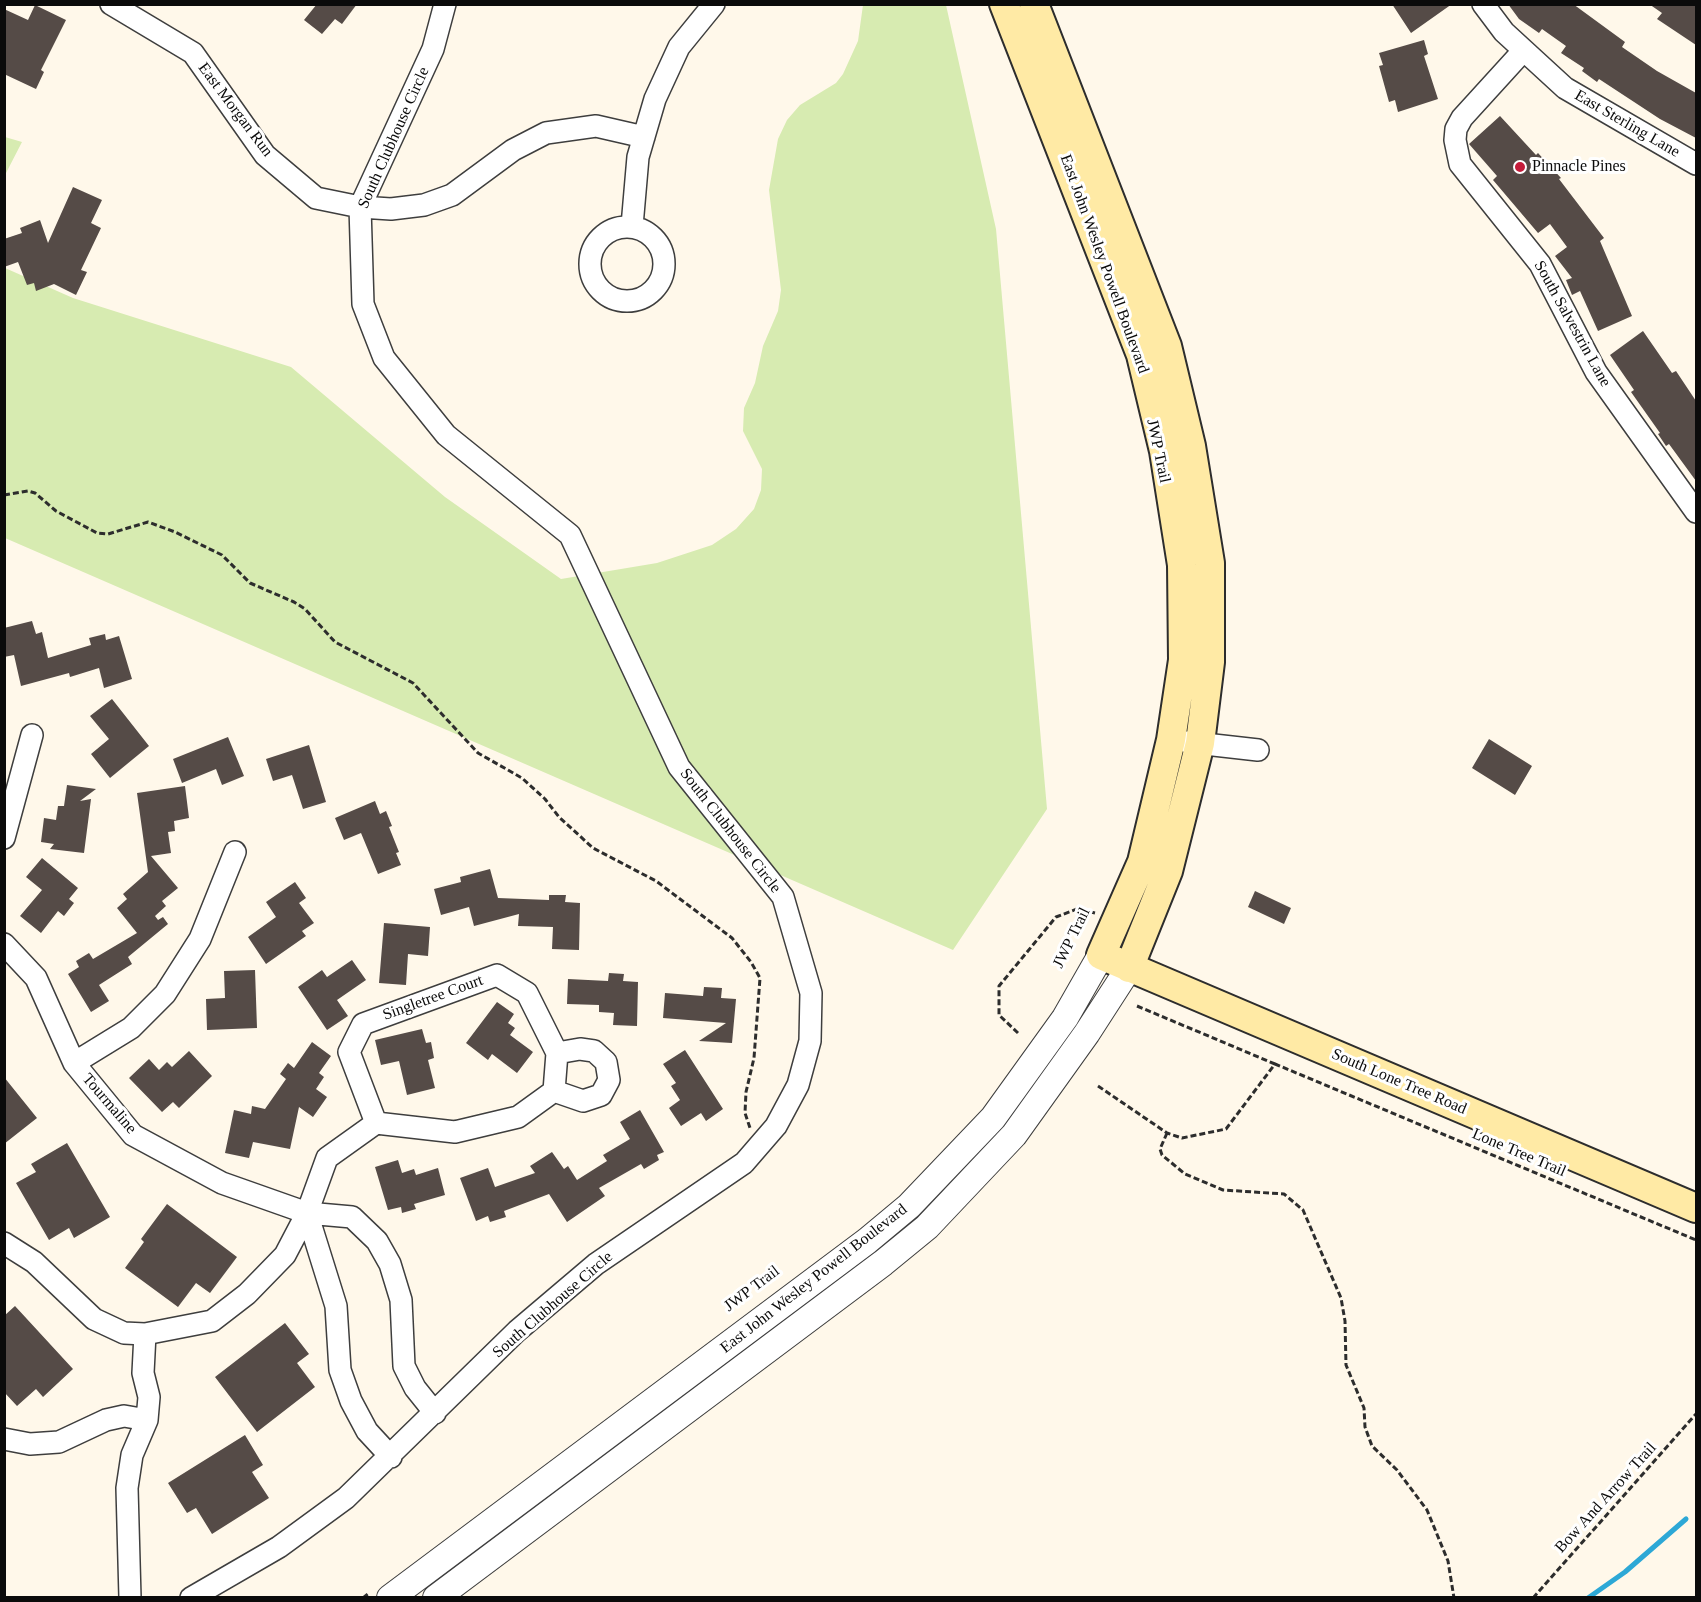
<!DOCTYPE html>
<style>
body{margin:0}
#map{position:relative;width:1701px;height:1602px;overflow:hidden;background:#fff8ea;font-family:"Times New Roman",serif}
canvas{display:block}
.frame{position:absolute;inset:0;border:6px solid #0b0b0b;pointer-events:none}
</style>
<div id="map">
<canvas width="1701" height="1602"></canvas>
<div class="frame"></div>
</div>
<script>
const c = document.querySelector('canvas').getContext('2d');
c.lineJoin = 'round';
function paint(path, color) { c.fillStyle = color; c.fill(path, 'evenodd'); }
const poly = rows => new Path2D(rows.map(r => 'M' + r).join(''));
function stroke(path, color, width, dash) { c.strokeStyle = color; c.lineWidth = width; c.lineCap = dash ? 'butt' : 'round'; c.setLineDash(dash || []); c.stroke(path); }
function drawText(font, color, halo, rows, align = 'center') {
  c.font = font + ' "Times New Roman",serif'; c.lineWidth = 6; c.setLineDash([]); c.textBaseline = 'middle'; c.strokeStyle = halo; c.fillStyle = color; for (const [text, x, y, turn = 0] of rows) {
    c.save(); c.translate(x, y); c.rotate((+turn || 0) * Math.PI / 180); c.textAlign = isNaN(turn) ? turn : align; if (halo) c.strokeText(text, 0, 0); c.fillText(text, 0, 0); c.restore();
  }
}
const green = poly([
 [863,5,946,5,996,229,1047,809,953,950,5,538,5,268,73,298,291,367,445,497,561,579,657,563,712,545,736,529,754,509,761,490,762,469,743,431,744,408,755,383,763,346,778,311,781,290,769,190,778,139,787,120,800,105,836,83,843,74,858,41],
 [5,137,22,142,5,175,4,137]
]);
const stream = poly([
 [1588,1598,1625,1572,1686,1519]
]);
const building = poly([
 [317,4,357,4,342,24,335,19,322,34,304,20],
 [1392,4,1452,4,1411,33],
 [1508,4,1573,4,1625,42,1622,47,1657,71,1696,93,1696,138,1660,119,1599,79,1597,82,1582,71,1584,68,1561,53,1566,46,1542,29,1539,33,1519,19],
 [1649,4,1696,4,1696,45,1657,19,1662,13],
 [35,5,66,20,41,70,44,72,36,89,4,74,4,9,28,20],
 [1424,40,1428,54,1424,56,1438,99,1398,112,1395,100,1389,102,1379,66,1383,65,1379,53],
 [1500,116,1536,155,1538,153,1561,178,1559,179,1604,238,1600,241,1632,316,1598,331,1580,291,1572,295,1566,280,1572,278,1555,256,1567,247,1550,224,1538,233,1493,180,1497,176,1469,144],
 [73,187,102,200,91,223,101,228,81,270,87,272,76,295,54,284,36,291,34,283,27,285,18,262,4,267,4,239,22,233,20,228,40,220,48,243],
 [1643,331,1672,373,1676,371,1696,401,1696,481,1669,444,1666,446,1658,434,1660,433,1631,392,1634,390,1610,355],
 [32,621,36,634,42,632,48,658,91,645,89,638,105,634,106,640,119,636,132,679,104,688,99,668,70,677,69,673,21,686,14,655,4,657,4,628],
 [112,699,149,746,110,778,91,754,109,739,90,716],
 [228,737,244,776,222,785,216,769,182,783,173,759],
 [1489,739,1532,766,1515,795,1472,768],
 [309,745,326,802,303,809,292,775,273,781,266,759],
 [67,785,96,789,80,801,91,799,84,853,50,849,54,844,41,842,44,818,56,820,58,806,64,806],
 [185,786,189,818,174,821,175,831,168,832,171,853,151,856,178,888,162,901,166,906,155,916,158,920,163,917,168,924,128,957,132,964,99,985,109,1001,91,1012,68,974,79,967,76,961,89,953,93,959,137,933,117,908,127,899,123,894,148,872,137,793],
 [375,801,380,814,386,811,392,826,389,827,399,852,396,853,401,865,378,874,361,833,344,840,335,818],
 [42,858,78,888,69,899,74,903,64,916,58,911,41,933,20,916,42,890,26,877],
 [490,869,498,898,549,900,549,895,566,895,565,902,580,903,579,950,552,949,553,927,518,926,519,914,474,926,469,907,441,915,434,889,461,882,460,877],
 [295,882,306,898,299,903,314,923,302,931,306,936,266,964,248,937,276,917,266,902],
 [1255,891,1291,908,1284,924,1248,907],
 [384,923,430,927,428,956,408,954,406,985,379,983],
 [352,960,366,980,337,1000,348,1016,327,1030,298,987,322,970,327,977],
 [255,970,257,1028,207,1030,206,999,225,998,224,971],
 [609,973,624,974,623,981,638,982,637,1026,613,1025,614,1013,599,1012,599,1005,567,1004,568,979,608,981],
 [704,987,722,988,721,998,736,999,732,1043,699,1041,726,1023,663,1018,665,993,703,996],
 [497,1002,514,1014,508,1023,515,1028,510,1035,533,1052,517,1073,492,1054,488,1060,466,1043],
 [422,1029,426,1043,431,1042,434,1058,428,1060,435,1088,407,1095,399,1061,381,1065,375,1040],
 [312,1042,331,1056,319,1073,324,1077,316,1089,327,1097,313,1117,299,1107,290,1149,253,1142,249,1158,225,1153,234,1110,251,1114,252,1106,265,1109,286,1079,280,1074,288,1063,294,1068],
 [685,1050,723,1109,706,1121,701,1113,681,1126,669,1108,680,1100,671,1086,676,1083,663,1064],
 [189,1051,212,1076,179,1108,173,1102,162,1112,129,1078,149,1059,159,1070,167,1062,172,1067],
 [4,1077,37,1118,4,1144],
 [640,1110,664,1152,657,1155,659,1160,644,1169,641,1164,599,1188,605,1196,567,1222,549,1194,504,1211,506,1217,490,1222,488,1216,476,1221,460,1178,488,1168,495,1187,535,1173,530,1166,552,1152,564,1169,568,1166,577,1180,607,1161,603,1155,630,1139,620,1122],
 [67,1143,110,1217,74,1238,69,1228,49,1240,16,1183,36,1172,31,1164],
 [398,1160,402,1173,414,1169,416,1175,438,1168,445,1195,414,1204,416,1209,402,1213,401,1207,388,1210,375,1167],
 [167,1204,237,1257,210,1293,196,1283,178,1307,125,1268,144,1242,141,1239],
 [15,1306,73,1369,43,1397,36,1389,17,1406,4,1392,4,1316],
 [285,1323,309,1354,297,1363,315,1387,257,1432,215,1377],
 [245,1435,263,1465,252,1472,269,1498,212,1534,196,1508,187,1513,168,1483]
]);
const path = poly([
 [4,495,28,491,35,493,56,511,97,533,108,534,148,522,175,532,222,555,250,583,294,602,305,609,335,642,413,683,478,753,522,778,545,799,559,817,593,848,656,881,732,938,751,962,760,978,754,1058,746,1092,745,1113,750,1128],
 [1137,1006,1275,1064],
 [1018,1033,999,1015,999,986,1056,917,1077,909,1095,913],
 [1098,1086,1167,1133,1182,1138,1226,1129,1275,1064,1696,1240],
 [1167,1133,1160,1149,1162,1155,1185,1174,1223,1190,1284,1194,1303,1210,1341,1298,1345,1321,1346,1365,1364,1408,1365,1427,1372,1446,1397,1470,1427,1510,1448,1561,1454,1598],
 [363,1598,369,1593],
 [1533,1598,1696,1414]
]);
const minor = poly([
 [111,4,193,53,265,155,316,198,360,207,391,209,424,205,452,195,513,150,546,133,596,126,644,137],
 [1483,4,1504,32,1565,88,1696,164],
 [1523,51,1462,118,1456,129,1455,140,1460,164,1540,264,1596,372,1696,512],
 [632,226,638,157,655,99,679,47,714,4],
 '590 264a37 37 0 1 1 74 0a37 37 0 1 1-74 0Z',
 [1187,742,1258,750],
 [4,838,32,735],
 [4,944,36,978,74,1063,133,1135,222,1183,307,1213,352,1217,377,1241,390,1264,401,1300,404,1366,415,1388,435,1413],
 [74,1063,131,1028,165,994,200,939,235,852],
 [554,1091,583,1101,601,1095,609,1080,606,1062,594,1051,580,1049,557,1053],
 [307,1213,336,1306,340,1370,351,1401,367,1431,391,1457],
 [4,1243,34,1262,94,1319,124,1333,145,1334,212,1321,247,1294,285,1255,307,1213,327,1158,376,1123,455,1132,518,1117,554,1091,557,1053,527,993,497,975,363,1024,349,1052,376,1123],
 [4,1439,30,1444,59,1442,106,1420,124,1416,147,1420],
 [130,1598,127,1488,132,1455,147,1420,149,1397,143,1373,145,1334],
 [191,1598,279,1547,346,1498,517,1331,596,1264,744,1163,776,1126,798,1085,810,1041,811,993,783,897,679,767,570,535,446,435,384,358,363,304,360,207,433,49,445,4]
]);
const tertiary = poly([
 [390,1598,867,1241,909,1206,993,1118,1065,1018,1101,955],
 [436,1598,883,1263,927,1227,1014,1135,1087,1033,1129,968]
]);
const secondary = poly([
 [1004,4,1141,355,1164,451,1182,565,1183,660,1171,740,1142,862,1101,955,1696,1208],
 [1034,4,1167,346,1191,446,1210,563,1210,662,1200,743,1168,871,1129,968]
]);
const markers = [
 [1520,167,6,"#c41b39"]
];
const streetNames = [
 ["East Morgan Run",235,110,53],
 ["East Sterling Lane",1627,124,30],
 ["South Clubhouse Circle",394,138,-66],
 ["East John Wesley Powell Boulevard",1104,264,70],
 ["South Salvestrin Lane",1572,324,61],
 ["JWP Trail",1158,451,78],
 ["South Clubhouse Circle",730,831,52],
 ["JWP Trail",1072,938,-64],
 ["Singletree Court",433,998,-20],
 ["South Lone Tree Road",1399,1082,23],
 ["Tourmaline",109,1104,49],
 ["Lone Tree Trail",1519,1153,23],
 ["East John Wesley Powell Boulevard",814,1279,-38],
 ["JWP Trail",752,1289,-37],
 ["South Clubhouse Circle",553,1305,-41],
 ["Bow And Arrow Trail",1606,1498,-48]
];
const poiNames = [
 ["Pinnacle Pines",1532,167]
];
paint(green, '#d7ebb1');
stroke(stream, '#2da8d6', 5);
paint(building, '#554b47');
stroke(minor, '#3e3e3e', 24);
stroke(tertiary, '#3e3e3e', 28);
stroke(secondary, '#2d2d2d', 32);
stroke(path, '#2d2d2d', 3, [6, 3]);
stroke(minor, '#fff', 21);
stroke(tertiary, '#fff', 26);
stroke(secondary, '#ffeaa5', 28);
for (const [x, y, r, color] of markers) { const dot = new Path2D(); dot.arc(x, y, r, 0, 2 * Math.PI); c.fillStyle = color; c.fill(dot); stroke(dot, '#fff', 2); }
drawText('16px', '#0b0b0b', '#fff', streetNames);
drawText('16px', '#0b0b0b', '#fff', poiNames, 'left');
</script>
